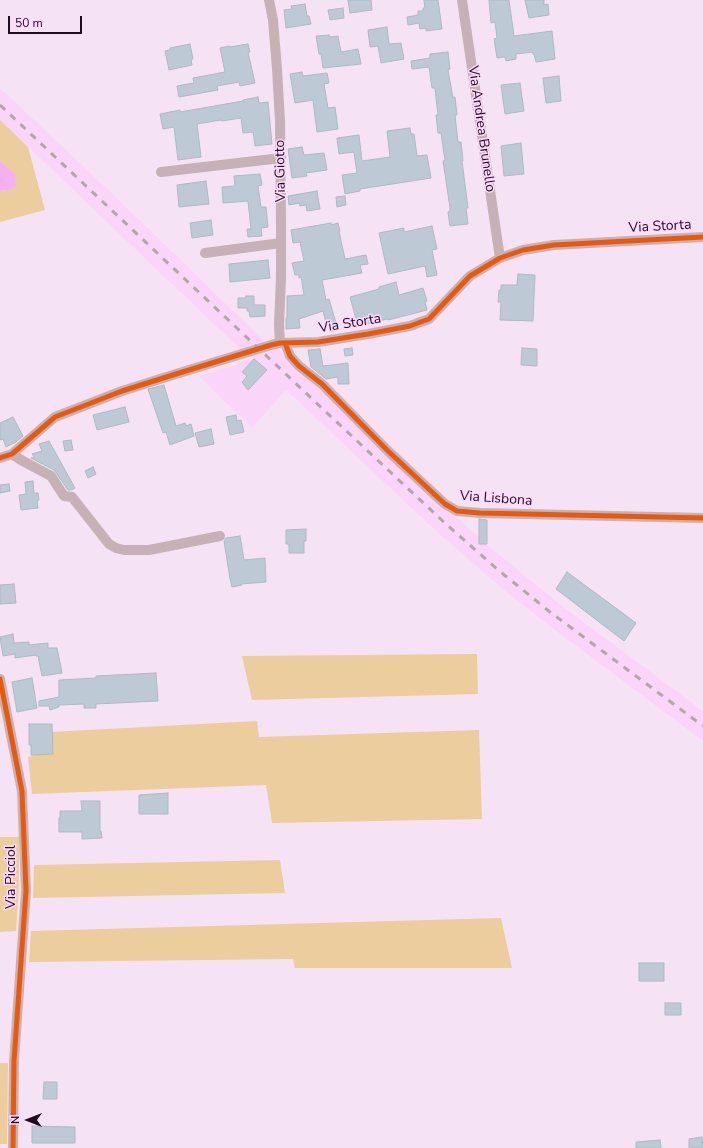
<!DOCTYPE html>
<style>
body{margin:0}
#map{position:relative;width:703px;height:1148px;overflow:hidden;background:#f6e2f5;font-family:"Nunito Sans",sans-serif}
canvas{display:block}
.north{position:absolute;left:8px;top:1100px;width:40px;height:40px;-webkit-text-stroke:3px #fedafd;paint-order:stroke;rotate:270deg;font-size:11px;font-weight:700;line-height:16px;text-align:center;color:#200c20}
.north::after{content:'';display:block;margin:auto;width:14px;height:18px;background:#200c20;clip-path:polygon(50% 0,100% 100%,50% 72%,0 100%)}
.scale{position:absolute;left:8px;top:16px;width:74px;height:18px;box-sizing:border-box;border:2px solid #200c20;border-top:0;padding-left:5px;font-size:12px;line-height:14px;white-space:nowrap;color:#200c20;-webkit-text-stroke:3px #fedafd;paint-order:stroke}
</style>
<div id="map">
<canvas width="703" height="1148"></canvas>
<div class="north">N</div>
<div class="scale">50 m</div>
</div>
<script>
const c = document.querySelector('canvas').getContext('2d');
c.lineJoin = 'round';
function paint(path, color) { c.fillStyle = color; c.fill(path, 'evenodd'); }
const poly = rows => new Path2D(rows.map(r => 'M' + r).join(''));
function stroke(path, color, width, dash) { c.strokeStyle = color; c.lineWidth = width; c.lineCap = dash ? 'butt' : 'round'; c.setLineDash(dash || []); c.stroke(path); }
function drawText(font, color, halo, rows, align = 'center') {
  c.font = font + ' "Nunito Sans",sans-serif'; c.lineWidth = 3; c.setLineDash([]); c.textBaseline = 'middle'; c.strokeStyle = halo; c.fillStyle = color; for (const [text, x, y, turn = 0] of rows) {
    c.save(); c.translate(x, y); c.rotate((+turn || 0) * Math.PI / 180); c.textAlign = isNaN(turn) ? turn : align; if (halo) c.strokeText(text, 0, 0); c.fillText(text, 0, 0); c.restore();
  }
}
const built = poly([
 [0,88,118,199,266,343,241,350,0,120],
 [276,347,408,473,491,548,562,606,703,711,703,741,547,624,504,590,437,532,286,390,252,428,199,376,236,365,240,362,253,358,249,355]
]);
const green = poly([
 [0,120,28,147,45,210,0,222,0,191,8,190,6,167,0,161],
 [477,654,478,694,252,700,242,656],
 [257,721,259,737,479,730,482,819,272,823,266,785,32,794,28,757,51,750,50,732],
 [0,837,19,837,19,885,16,931,0,932],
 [280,860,285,893,33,898,34,865],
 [501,918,512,968,295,968,293,959,29,962,31,931],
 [0,1063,8,1063,7,1144,0,1144]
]);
const water = poly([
 [0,161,15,174,16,186,8,190,0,191]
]);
const building = poly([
 [348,0,371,0,372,10,350,13,348,0],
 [424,0,438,0,442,29,426,31,426,28,420,29,419,23,408,25,407,17,418,15,418,11,423,11,423,8,425,8,424,0],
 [489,0,509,0,514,36,552,31,555,59,536,62,534,54,533,54,532,52,516,54,516,59,506,61,505,57,497,58,494,39,497,38,495,22,491,23,489,0],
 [525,0,544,0,544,5,548,4,549,15,529,18,525,0],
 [305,4,307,16,309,16,311,24,286,28,284,10,292,9,291,6,305,4],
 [343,8,344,18,330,20,328,10,343,8],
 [387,27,389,44,401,43,404,59,381,63,378,46,370,47,368,30,387,27],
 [329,35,329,37,338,36,341,52,358,49,361,64,323,68,321,54,319,54,316,36,329,35],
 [190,44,193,59,191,60,192,65,169,70,165,51,170,50,170,48,190,44],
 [248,44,250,52,248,52,255,83,240,86,239,82,217,86,218,90,179,97,177,86,194,83,193,78,225,72,220,48,229,46,229,47,248,44],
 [448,52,450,69,448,70,453,98,455,97,457,115,455,115,458,142,461,142,463,161,462,161,468,208,466,208,468,224,450,226,448,212,450,211,450,208,443,161,445,160,441,133,438,133,436,115,438,115,435,88,432,88,429,67,412,69,411,61,430,58,430,54,448,52],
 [302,72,303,76,327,73,329,83,324,84,328,108,335,107,338,129,317,132,313,100,295,103,290,74,302,72],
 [559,76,561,101,546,103,543,78,559,76],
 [520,83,524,111,505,114,501,85,520,83],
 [258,97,259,103,268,102,272,144,255,146,253,132,243,133,241,118,222,121,221,120,197,124,201,157,178,160,174,127,163,129,160,114,180,110,180,112,243,101,243,100,258,97],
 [410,128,411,134,414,134,417,156,427,155,431,178,360,189,360,191,345,194,342,175,357,173,354,152,339,154,337,138,359,135,362,161,390,157,387,131,410,128],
 [521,143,524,174,504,176,501,146,521,143],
 [302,147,304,155,324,153,327,170,306,173,307,176,292,178,288,149,302,147],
 [260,174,262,185,258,186,261,207,266,207,268,227,261,228,262,236,248,237,247,229,251,229,248,201,223,203,222,187,235,186,234,176,260,174],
 [206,181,209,204,179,207,177,185,206,181],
 [317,191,320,209,307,211,306,205,300,206,299,203,289,205,288,196,317,191],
 [345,196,346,205,337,207,336,197,345,196],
 [211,220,213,235,192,238,190,223,211,220],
 [331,223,331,225,338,223,340,231,339,231,345,259,366,255,368,264,360,265,362,273,322,280,326,300,329,299,338,330,331,332,328,322,326,323,323,311,299,319,300,328,286,329,286,318,287,317,287,296,304,295,301,277,299,278,299,275,295,275,292,263,304,261,300,242,293,243,291,230,331,223],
 [432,226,437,249,432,250,437,275,427,277,425,266,388,274,379,233,404,228,404,232,432,226],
 [268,260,270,278,230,282,229,264,268,260],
 [518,274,535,275,533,321,500,320,501,302,498,302,499,290,501,290,501,285,517,285,518,274],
 [396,282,399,295,423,288,427,301,425,302,427,310,388,320,387,319,358,326,350,297,379,289,379,287,396,282],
 [246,296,254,296,254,305,265,305,265,316,250,317,249,311,247,311,247,308,238,308,238,298,246,298,246,296],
 [352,348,353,355,345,356,344,349,352,348],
 [522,348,537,349,537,366,521,365,522,348],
 [320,349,323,366,348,363,349,384,338,384,338,377,326,379,311,367,308,350,320,349],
 [254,359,267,370,248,390,242,382,247,376,242,372,254,359],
 [164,385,176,426,185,423,186,426,191,424,194,436,170,445,166,432,163,433,148,389,164,385],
 [125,407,129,422,97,430,93,415,125,407],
 [236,415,237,421,241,420,244,432,230,435,226,417,236,415],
 [13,417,23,436,16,442,6,447,3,439,0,440,0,423,13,417],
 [211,429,214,444,199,447,195,433,211,429],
 [71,440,73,450,65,451,63,441,71,440],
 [49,441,75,488,71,490,68,490,54,470,31,458,34,457,32,454,42,451,39,444,49,441],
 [93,467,96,474,88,478,85,471,93,467],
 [33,481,34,493,38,493,39,500,37,501,38,508,21,510,19,495,26,494,25,482,33,481],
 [9,484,10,491,0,493,0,485,9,484],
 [479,519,487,520,487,544,479,544,479,519],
 [306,529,306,541,304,541,304,553,289,553,289,544,286,544,286,530,306,529],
 [240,536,244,560,265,558,266,582,241,584,242,585,232,587,230,579,224,541,226,538,240,536],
 [567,572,636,623,624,641,556,589,567,572],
 [14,584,16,603,0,604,0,585,14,584],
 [13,634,14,643,29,642,29,645,48,643,48,648,57,648,62,673,42,676,38,656,36,656,36,655,15,658,15,654,3,656,0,637,13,634],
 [156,673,158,701,96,704,96,708,84,708,84,704,59,705,59,707,50,710,49,706,39,706,39,701,59,697,59,680,96,678,96,676,156,673],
 [32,678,37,708,17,712,12,682,32,678],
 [29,724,52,724,53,754,31,755,31,745,29,745,29,724],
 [168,793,168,814,139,814,139,795,168,793],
 [81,801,100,801,100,831,101,831,102,838,82,839,82,832,59,832,59,818,60,818,60,811,82,811,81,801],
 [639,963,664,963,664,981,639,981,639,963],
 [665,1003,681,1003,681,1015,665,1015,665,1003],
 [44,1082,57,1082,57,1099,43,1099,44,1082],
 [32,1126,75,1127,75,1143,32,1143,32,1126],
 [702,1137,703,1148,689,1148,689,1139,702,1137],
 [660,1140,661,1148,636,1148,636,1142,660,1140]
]);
const minor = poly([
 [269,0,273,20,277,69,280,121,281,223,281,277,279,325,280,343],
 [462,0,500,258],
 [161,172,281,158],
 [205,253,281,243],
 [285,343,290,356,299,366,322,384,387,450,433,493,445,504,457,511,480,513,703,518],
 [12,454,21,460,51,476,64,496,72,497,109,544,116,548,124,550,149,550,220,536],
 [0,458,12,454,55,417,122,391,176,374,271,345,280,343,318,342,368,334,410,326,429,319,470,276,500,258,523,250,554,245,703,237],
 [0,679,22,791,26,891,14,1061,13,1148]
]);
const rail = poly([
 [0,105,325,411,447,525,497,569,550,612,703,726]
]);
const cycleway = poly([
 [285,343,290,356,299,366,322,384,387,450,433,493,445,504,457,511,480,513,703,518],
 [0,458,12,454,55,417,122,391,176,374,271,345,280,343,318,342,368,334,410,326,429,319,470,276,500,258,523,250,554,245,703,237],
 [0,679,22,791,26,891,14,1061,13,1148]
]);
const streetNames = [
 ["Via Andrea Brunello",481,129,82],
 ["Via Giotto",281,171,-91],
 ["Via Storta",660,227,-3],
 ["Via Storta",350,324,-9],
 ["Via Lisbona",496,499,4],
 ["Via Picciol",12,877,-90]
];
paint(built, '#fad5f9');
paint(green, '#eccd9d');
paint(water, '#f5b0f4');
paint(building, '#bdc9d4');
stroke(building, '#adb9c5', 1);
stroke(minor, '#c6b2b4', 10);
stroke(rail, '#b5a5a9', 3, [7, 7]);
stroke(cycleway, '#e8590c', 5);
drawText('14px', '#200c20', '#fedafd', streetNames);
</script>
